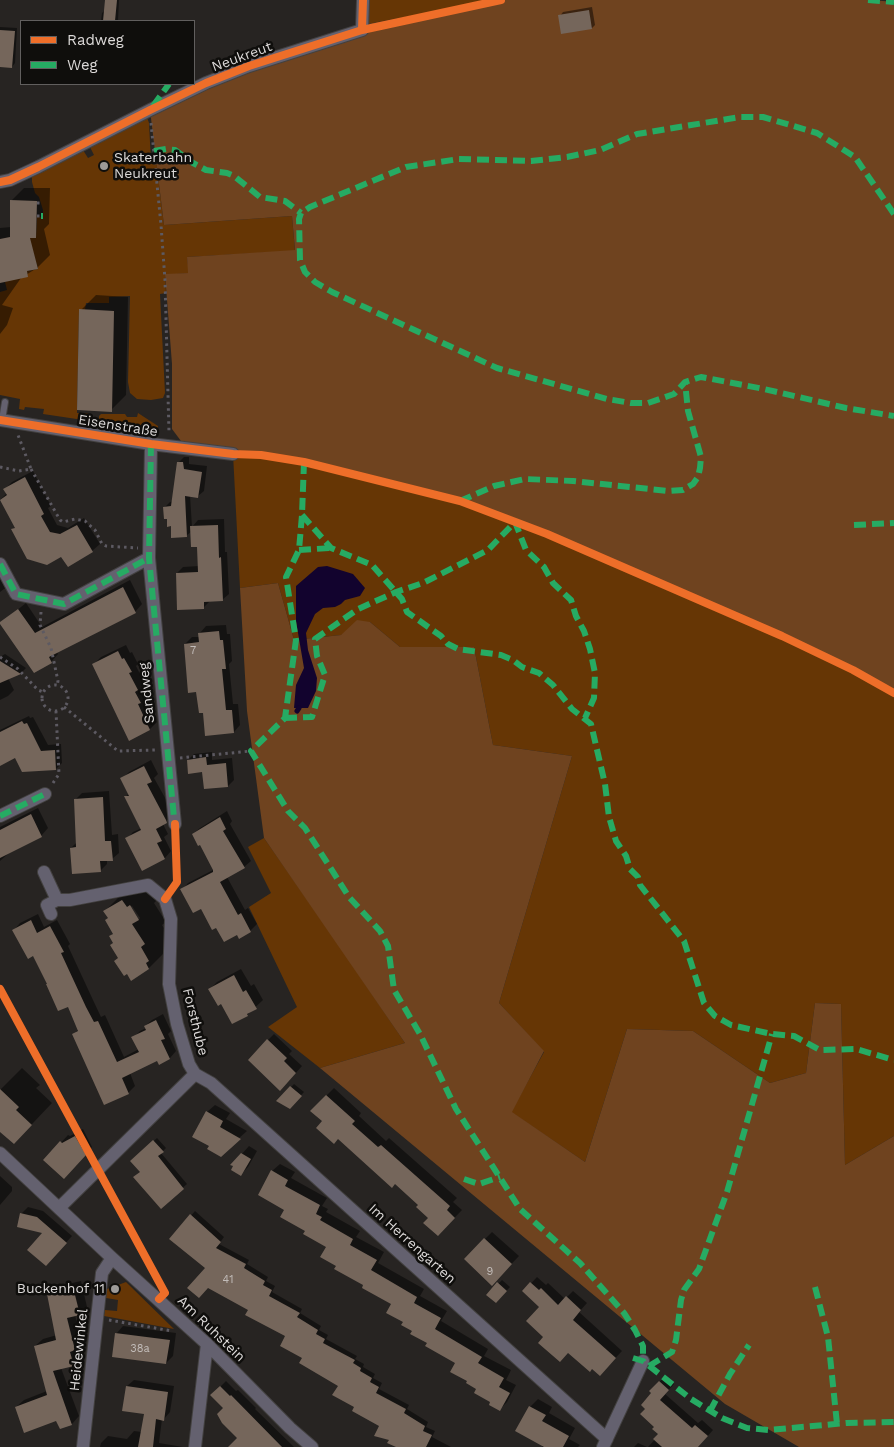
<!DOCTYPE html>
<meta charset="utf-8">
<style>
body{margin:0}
#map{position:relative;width:894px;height:1447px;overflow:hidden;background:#272422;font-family:"Work Sans",sans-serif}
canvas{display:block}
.legend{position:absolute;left:20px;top:20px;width:175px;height:65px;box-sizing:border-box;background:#0f0e0c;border:1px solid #615f5e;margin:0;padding:6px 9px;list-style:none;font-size:15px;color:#dcd9d8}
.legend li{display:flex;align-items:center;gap:10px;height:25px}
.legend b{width:25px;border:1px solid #615f5e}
</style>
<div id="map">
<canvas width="894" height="1447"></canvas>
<ul class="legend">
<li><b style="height:6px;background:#ee6e29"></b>Radweg</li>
<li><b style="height:6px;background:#26ab63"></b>Weg</li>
</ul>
</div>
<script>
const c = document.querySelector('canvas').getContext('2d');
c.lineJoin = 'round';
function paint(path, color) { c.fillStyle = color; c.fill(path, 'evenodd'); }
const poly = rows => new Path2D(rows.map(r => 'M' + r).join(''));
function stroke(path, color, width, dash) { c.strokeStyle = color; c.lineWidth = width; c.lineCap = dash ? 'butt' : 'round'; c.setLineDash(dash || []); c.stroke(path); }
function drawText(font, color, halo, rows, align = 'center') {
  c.font = font + ' "Work Sans",sans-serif'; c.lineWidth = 5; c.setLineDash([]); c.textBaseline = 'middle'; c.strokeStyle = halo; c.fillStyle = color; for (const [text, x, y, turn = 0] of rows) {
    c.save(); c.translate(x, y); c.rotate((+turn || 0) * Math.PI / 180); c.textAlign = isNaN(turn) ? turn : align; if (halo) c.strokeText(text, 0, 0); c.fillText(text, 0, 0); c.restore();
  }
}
const green = poly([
 [367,0,496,0,362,25],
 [147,117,149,123,151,161,156,159,164,225,292,216,295,251,187,257,189,273,165,275,166,293,160,294,165,393,163,398,151,400,137,399,130,393,128,382,130,296,109,297,109,303,86,303,85,310,79,310,77,413,87,413,90,416,90,421,43,414,44,409,25,407,24,410,19,409,20,399,0,395,0,292,7,290,5,282,27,271,38,269,29,238,36,238,37,217,43,217,43,210,39,197,35,193,32,182,32,176,83,150,88,158,94,155,89,145],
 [138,413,158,426,158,430,99,421,99,416,101,414,125,414,127,417,137,417],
 [233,454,261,455,304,462,460,501,547,534,782,636,853,670,894,693,894,1136,845,1165,841,1004,815,1003,806,1073,770,1083,693,1031,627,1029,585,1162,511,1112,544,1052,499,1003,572,756,493,745,474,647,400,647,370,622,341,635,294,640,278,583,240,588],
 [264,838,338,944,405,1043,320,1068,268,1027,297,1007,249,907,271,893,248,847],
 [126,1282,174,1329,104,1316,105,1310,117,1311,118,1300,106,1298,107,1289,110,1288,112,1292,119,1290,118,1285]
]);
const forest = poly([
 [496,0,872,0,894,2,894,693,853,670,782,636,547,534,460,501,304,462,261,455,233,454,187,449,172,429,172,364,165,274,188,273,187,257,295,250,292,216,164,225,150,110,362,25],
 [278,583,294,640,341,635,357,620,370,622,400,647,474,647,493,745,572,756,499,1003,544,1051,512,1112,585,1162,627,1029,693,1031,770,1083,806,1073,815,1003,841,1004,845,1165,894,1136,894,1447,799,1447,725,1404,320,1068,405,1043,264,838,247,711,240,588]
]);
const water = poly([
 [327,566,353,574,365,588,360,596,345,600,341,604,335,607,323,608,315,614,306,633,308,650,317,678,316,691,308,708,294,708,296,685,304,668,296,621,296,586,318,567]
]);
const shadow = poly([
 [106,0,119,0,118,21,101,21,102,13,105,10],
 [592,7,595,25,592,28,560,16,563,12],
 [0,27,17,28,15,63,12,67,0,66],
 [24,188,50,188,49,224,44,229,50,255,37,268,21,278,2,305,13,308,7,325,0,334,0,228,11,227,11,201],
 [96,295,128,297,126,395,111,410,81,310],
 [184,457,189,457,189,464,207,466,204,491,198,496,190,495,192,527,198,520,224,519,225,552,227,552,229,594,222,600,210,601,203,608,177,573,183,567,199,566,198,546,192,531,186,536,172,525,165,507,170,502,173,501,178,463],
 [33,471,51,506,48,508,57,525,68,528,84,518,100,544,92,551,62,555,13,530,16,527,1,499,7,493,5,489,12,482],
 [0,563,12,583,0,592],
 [130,580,142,604,135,612,57,652,58,654,51,662,1,623,26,603,42,627],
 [226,625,227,634,230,634,232,661,229,664,233,704,238,704,240,725,234,732,204,711,185,644,192,637,200,637,200,633,206,626],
 [126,645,130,653,132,652,138,664,136,666,144,682,142,684,147,695,145,697,157,722,150,729,94,664,101,657],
 [5,654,26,668,21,673,8,678,14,690,8,696,0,700,0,657],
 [29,716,30,718,33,717,48,745,61,744,62,763,56,769,15,757,0,757,0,730],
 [212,752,212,760,232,758,234,780,228,786,188,760,194,754],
 [151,760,158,774,154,778,173,812,173,815,163,824,168,834,164,837,171,851,165,858,142,869,127,839,133,832,142,828,126,797,129,793,122,779,129,772],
 [109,791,112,835,118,834,119,853,112,859,107,860,107,864,100,871,71,848,77,842,75,800,82,793],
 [38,808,48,828,41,836,9,853,0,861,0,827],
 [227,811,232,821,230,824,251,861,244,867,227,877,245,910,248,908,257,924,250,931,238,933,217,927,201,908,182,890,188,883,215,869,200,843,193,834,200,828],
 [144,879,149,886,160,897,154,903,166,922,162,925,170,938,170,947,149,968,119,958,111,936,114,933,109,917,105,911,127,889],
 [132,906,140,918,138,920,130,907],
 [38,914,44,927,57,920,70,944,68,946,93,1000,101,1017,105,1015,124,1057,139,1049,133,1038,140,1031,146,1028,145,1026,152,1020,163,1014,171,1031,168,1034,176,1051,170,1058,159,1063,158,1059,130,1073,135,1086,128,1093,105,1103,74,1034,79,1029,69,1005,34,954,14,930,20,923],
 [241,969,251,986,254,984,263,1000,247,1015,221,1003,210,989,217,982],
 [274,1034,292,1051,289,1054,302,1066,287,1083,268,1040],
 [22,1068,40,1085,36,1088,52,1103,14,1143,0,1130,0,1090],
 [294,1084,304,1092,290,1107,278,1101],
 [334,1088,361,1113,359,1116,386,1141,389,1138,457,1198,453,1202,462,1210,438,1235,429,1218,420,1204,324,1121,327,1095],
 [215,1105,230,1113,226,1119,247,1131,220,1155,211,1146,207,1112],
 [83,1129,92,1147,71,1170,45,1160,68,1135,70,1136],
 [157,1138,166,1148,161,1153,187,1184,161,1207,141,1172,132,1161],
 [249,1146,257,1151,248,1167,241,1174,232,1165],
 [280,1164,295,1172,291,1178,327,1198,322,1206,328,1209,326,1212,360,1231,356,1237,384,1252,378,1263,424,1289,420,1296,447,1311,441,1321,488,1349,484,1356,511,1370,506,1380,516,1385,507,1402,500,1409,469,1381,457,1362,429,1342,404,1321,393,1304,338,1266,328,1246,306,1230,286,1210,272,1171],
 [0,1176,12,1187,12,1191,0,1205],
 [28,1207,43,1211,72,1236,52,1258,44,1232,21,1214],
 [195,1211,224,1237,219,1244,249,1260,247,1264,268,1277,266,1281,275,1286,272,1292,302,1309,300,1313,321,1326,319,1330,328,1335,326,1339,357,1356,355,1359,364,1364,363,1367,375,1374,373,1378,382,1383,379,1389,409,1405,407,1409,428,1422,426,1427,435,1431,432,1437,451,1447,398,1447,381,1426,355,1407,339,1385,303,1357,287,1336,250,1309,206,1267,171,1239],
 [492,1232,519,1256,499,1277,485,1239],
 [537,1277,546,1285,548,1283,565,1299,573,1291,587,1303,579,1312,622,1351,606,1368,568,1351,545,1337,541,1307,524,1291],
 [502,1280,510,1287,496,1302,488,1294],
 [81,1281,87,1307,79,1314,75,1315,82,1342,78,1346,80,1357,73,1365,61,1368,79,1416,72,1424,60,1428,57,1419,16,1407,24,1400,47,1391,35,1346,43,1339,57,1335,48,1294,55,1287],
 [123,1326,176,1333,173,1356,166,1363,116,1334],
 [665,1376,674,1384,665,1394,698,1423,702,1420,713,1430,698,1447,648,1447,660,1434,647,1409,653,1393,651,1391],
 [134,1380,174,1386,170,1412,164,1419,162,1419,159,1443,183,1447,100,1447,101,1443,108,1436,127,1439,134,1431,142,1432,145,1413,127,1386],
 [226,1381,236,1391,238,1390,256,1408,255,1409,294,1447,242,1447,225,1408,212,1395],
 [538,1399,552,1407,549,1413,575,1428,569,1439,580,1445,578,1447,542,1447,543,1445,517,1430,530,1407],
 [638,1443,647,1447,634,1447]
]);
const stream = poly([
 [297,711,299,708]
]);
const building = poly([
 [105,0,117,0,115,21,103,21],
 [589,10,592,29,561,34,558,15],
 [0,30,15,31,12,68,0,67],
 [10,200,37,201,36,238,30,238,38,269,27,271,28,277,0,283,0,239,10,237],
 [79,309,114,311,112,412,77,410],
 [177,462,183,462,184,469,202,472,198,498,185,496,187,537,171,538,171,526,167,527,167,519,164,519,163,507,171,506],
 [25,477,44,514,41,516,50,532,60,534,77,525,93,552,68,567,61,557,47,565,27,559,11,529,15,528,0,500,7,495,3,489],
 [218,525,219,558,221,557,223,601,204,602,204,609,177,610,176,573,198,572,197,547,191,547,190,526],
 [123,587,136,613,49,657,52,663,34,673,0,624,0,622,18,609,35,633],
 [219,631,220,640,223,640,226,669,222,669,226,710,232,710,234,733,205,736,203,713,199,713,196,692,188,693,184,644,199,642,198,633],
 [118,651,122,659,124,658,132,672,129,673,138,690,135,692,141,703,138,704,150,730,129,741,92,664],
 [0,661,21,674,0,683],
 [22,721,24,724,27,723,41,751,55,750,56,770,22,772,15,758,0,766,0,732],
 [206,757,207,765,226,763,228,787,204,789,202,772,188,774,187,760],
 [144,766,152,782,147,784,166,820,167,823,156,829,162,841,157,843,165,859,142,871,125,838,141,830,124,796,129,796,120,778],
 [103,797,105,841,111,841,113,861,100,861,101,872,72,874,70,848,76,847,74,799],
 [31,814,42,837,0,858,0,830],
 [220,817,226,829,223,831,245,868,220,882,238,915,241,913,251,932,239,939,237,935,224,942,216,928,212,930,201,909,193,913,180,889,213,872,213,870,200,845,198,846,192,834],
 [122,900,127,907,130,905,139,920,132,924,145,944,141,947,149,961,146,963,149,969,131,981,127,974,124,976,114,961,118,958,110,945,113,943,109,936,113,934,105,920,108,918,103,911],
 [31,920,37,933,50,926,64,952,61,953,86,1007,94,1022,98,1021,117,1062,139,1052,131,1037,146,1030,144,1026,156,1020,165,1039,161,1040,170,1059,159,1065,157,1061,122,1078,129,1094,104,1105,72,1034,78,1031,68,1007,58,1011,46,984,47,984,33,956,28,959,12,930],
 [234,975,243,992,246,990,257,1009,247,1014,248,1016,232,1024,221,1004,218,1006,208,989],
 [267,1039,287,1058,284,1061,296,1073,280,1091,248,1060],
 [290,1086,302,1096,290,1109,276,1101],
 [0,1089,19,1107,16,1110,32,1125,14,1144,0,1132],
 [326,1095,355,1121,352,1124,378,1147,381,1145,450,1206,447,1210,455,1218,438,1236,423,1223,428,1218,416,1207,418,1205,395,1184,392,1188,338,1139,334,1144,316,1128,322,1121,310,1111],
 [206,1111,223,1121,220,1127,241,1139,221,1157,207,1149,209,1146,192,1137],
 [75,1136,86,1155,64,1179,43,1160,60,1141,62,1143],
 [153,1140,164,1152,158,1156,184,1189,161,1209,133,1177,140,1172,130,1161],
 [241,1153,251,1159,241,1176,231,1170,233,1166,230,1165],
 [271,1170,288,1180,285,1186,320,1205,316,1214,322,1217,320,1220,353,1239,350,1245,377,1260,371,1270,417,1297,414,1303,441,1318,435,1329,482,1357,478,1363,504,1378,499,1387,510,1393,500,1411,489,1405,490,1402,474,1393,476,1389,466,1383,467,1381,450,1372,455,1363,425,1346,427,1343,410,1334,412,1331,401,1325,403,1322,386,1313,391,1304,362,1288,363,1285,334,1269,336,1266,320,1257,326,1247,303,1234,305,1231,280,1217,284,1210,258,1195],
 [20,1213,37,1217,67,1243,46,1266,27,1250,42,1233,17,1227],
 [190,1214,221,1242,216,1248,246,1264,244,1268,265,1281,263,1285,272,1290,269,1296,300,1313,297,1317,318,1330,316,1334,325,1339,323,1343,355,1360,353,1363,361,1368,360,1371,372,1378,370,1382,379,1387,376,1393,406,1409,404,1413,425,1426,423,1431,432,1435,426,1447,396,1447,387,1443,389,1440,374,1436,379,1426,352,1411,354,1407,332,1395,338,1386,299,1363,302,1358,280,1346,285,1336,245,1315,248,1310,208,1288,199,1298,187,1288,205,1268,169,1239],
 [484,1238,512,1264,492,1286,464,1259],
 [497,1282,507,1291,496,1303,486,1295],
 [530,1282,539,1290,541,1288,558,1305,566,1296,581,1310,573,1320,616,1358,600,1376,592,1369,590,1372,568,1353,560,1362,538,1343,543,1337,526,1321,539,1307,522,1291],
 [73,1287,80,1315,67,1318,75,1350,70,1352,74,1366,53,1371,72,1425,60,1429,56,1421,24,1433,15,1407,47,1395,34,1346,56,1340,47,1294],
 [115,1333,170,1340,166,1364,112,1357],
 [659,1381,669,1390,660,1400,692,1428,695,1425,708,1436,698,1447,662,1447,653,1439,658,1434,652,1429,654,1427,640,1414,645,1409,641,1405,651,1393,649,1391],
 [126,1386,168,1392,164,1421,156,1419,153,1447,138,1447,144,1414,122,1411],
 [220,1386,230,1396,231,1395,282,1447,228,1447,237,1438,222,1423,217,1414,223,1408,210,1395],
 [529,1406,546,1415,542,1421,569,1436,563,1447,544,1447,515,1431]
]);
const path = poly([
 [151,123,161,225,165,280,169,433],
 [37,203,41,203],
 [37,216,41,216],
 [0,467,19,471,31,469,18,435],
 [31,469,60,520,63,522,75,519,85,521,95,530,102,544,106,546,138,548],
 [41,612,40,625,51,648,58,681,57,686],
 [0,657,18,669,38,690,43,692],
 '42 698a13 13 0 1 1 26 0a13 13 0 1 1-26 0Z',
 [64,707,118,751,155,750],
 [180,758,251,751],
 [53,783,59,774,56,711],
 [109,1320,172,1331]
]);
const lane = poly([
 [2,420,5,402]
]);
const street = poly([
 [0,182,10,180,38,167,150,110,206,83,249,66,362,30,363,0],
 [0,420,151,444,233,454],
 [151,444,149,558,175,824],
 [0,564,16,594,64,604,149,558],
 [0,816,45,794],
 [44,872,57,900],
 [51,914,47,905,57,900,70,900,148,885,165,899,171,919,169,984,177,1024,189,1064,195,1074,211,1083,607,1439],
 [0,1153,112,1258,207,1344,290,1428,312,1447],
 [59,1208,195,1074],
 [83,1447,102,1273,112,1258],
 [195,1447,207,1344],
 [603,1447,643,1361]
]);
const quiet = poly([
 [868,0,894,2],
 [153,106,169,84],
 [154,151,166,149,175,150,193,163,206,170,227,173,234,176,260,197,285,201,301,213],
 [894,214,855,157,817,133,763,117,740,117,637,134,600,150,567,157,531,161,459,159,406,167,310,207,301,213,299,219,300,260,305,272,315,282,332,292,497,368,607,399,631,403,648,403,674,394,685,382,701,377,764,389,846,408,894,416],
 [41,216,43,216],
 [151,444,149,558,175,828],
 [304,462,302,515,299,550,286,577,296,640,285,718,251,751,288,811,305,828,349,897,380,931,388,946,394,990,420,1034,456,1109,520,1209,580,1263,624,1313,635,1330,643,1346,643,1361],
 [460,501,494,486,525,479,573,481,668,491,683,490,693,484,698,477,700,468,701,457,688,411,685,382],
 [302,515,331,548,372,565,402,599,407,612,441,636,448,644,458,649,501,655,513,660,522,667,539,673,553,685,572,709,591,724,605,784,609,817,616,841,626,856,630,869,638,877,640,885,684,941,704,1003,715,1016,731,1025,772,1034,794,1036,820,1050,856,1049,894,1060],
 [854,525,894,523],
 [299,550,331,548],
 [0,564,16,594,64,604,149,558],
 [285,718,312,717,325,675,317,656,315,639,358,609,396,592,423,583,488,550,515,522,526,550,544,567,553,583,571,600,576,616,584,631,590,649,595,673,594,698,585,718],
 [0,816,45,794],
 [464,1179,479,1184,500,1177],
 [815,1287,828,1337,837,1424],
 [633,1358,643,1361,691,1399,722,1418,747,1428,769,1430,846,1423,894,1422],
 [649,1366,672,1352,676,1340,681,1300,684,1290,699,1269,727,1192,772,1034],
 [710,1411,730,1374,749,1345]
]);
const cycleway = poly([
 [362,30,501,0],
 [0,182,10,180,38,167,150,110,206,83,249,66,362,30,363,0],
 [0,420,151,444,233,454,261,455,304,462,460,501,547,534,782,636,853,670,894,693],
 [165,899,177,882,175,824],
 [0,989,165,1293,159,1299]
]);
const markers = [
 [104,166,5,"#9d9a98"],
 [115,1289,5,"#9d9a98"]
];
const numberNames = [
 ["7",193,651],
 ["9",490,1272],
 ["41",228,1280],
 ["38a",140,1349]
];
const streetNames = [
 ["Neukreut",242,57,-20],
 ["Eisenstraße",118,426,9],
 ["Sandweg",147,693,-96],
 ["Forsthube",195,1022,76],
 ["Im Herrengarten",412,1244,42],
 ["Am Ruhstein",211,1329,44],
 ["Heidewinkel",79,1350,-84]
];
const poiNames = [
 ["Skaterbahn",114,158],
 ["Neukreut",114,174],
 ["Buckenhof 11",105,1289,"right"]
];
paint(green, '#663605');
paint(forest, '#6f431f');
paint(water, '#12032e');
paint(shadow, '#0007');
stroke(stream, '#12032e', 5);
paint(building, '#75665b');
stroke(lane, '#434140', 8);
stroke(street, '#434140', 14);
stroke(path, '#5d5a62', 3, [2.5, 4]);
stroke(lane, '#64616f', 6);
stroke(street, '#64616f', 12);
stroke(quiet, '#26ab63', 6, [12, 6]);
stroke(cycleway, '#ee6e29', 8);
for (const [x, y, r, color] of markers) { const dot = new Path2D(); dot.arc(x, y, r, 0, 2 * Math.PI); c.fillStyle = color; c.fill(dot); stroke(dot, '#0f0e0c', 2); }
drawText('11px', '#c2bcb9', null, numberNames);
drawText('14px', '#dcd9d8', '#0f0e0c', streetNames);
drawText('14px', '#dcd9d8', '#0f0e0c', poiNames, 'left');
</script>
